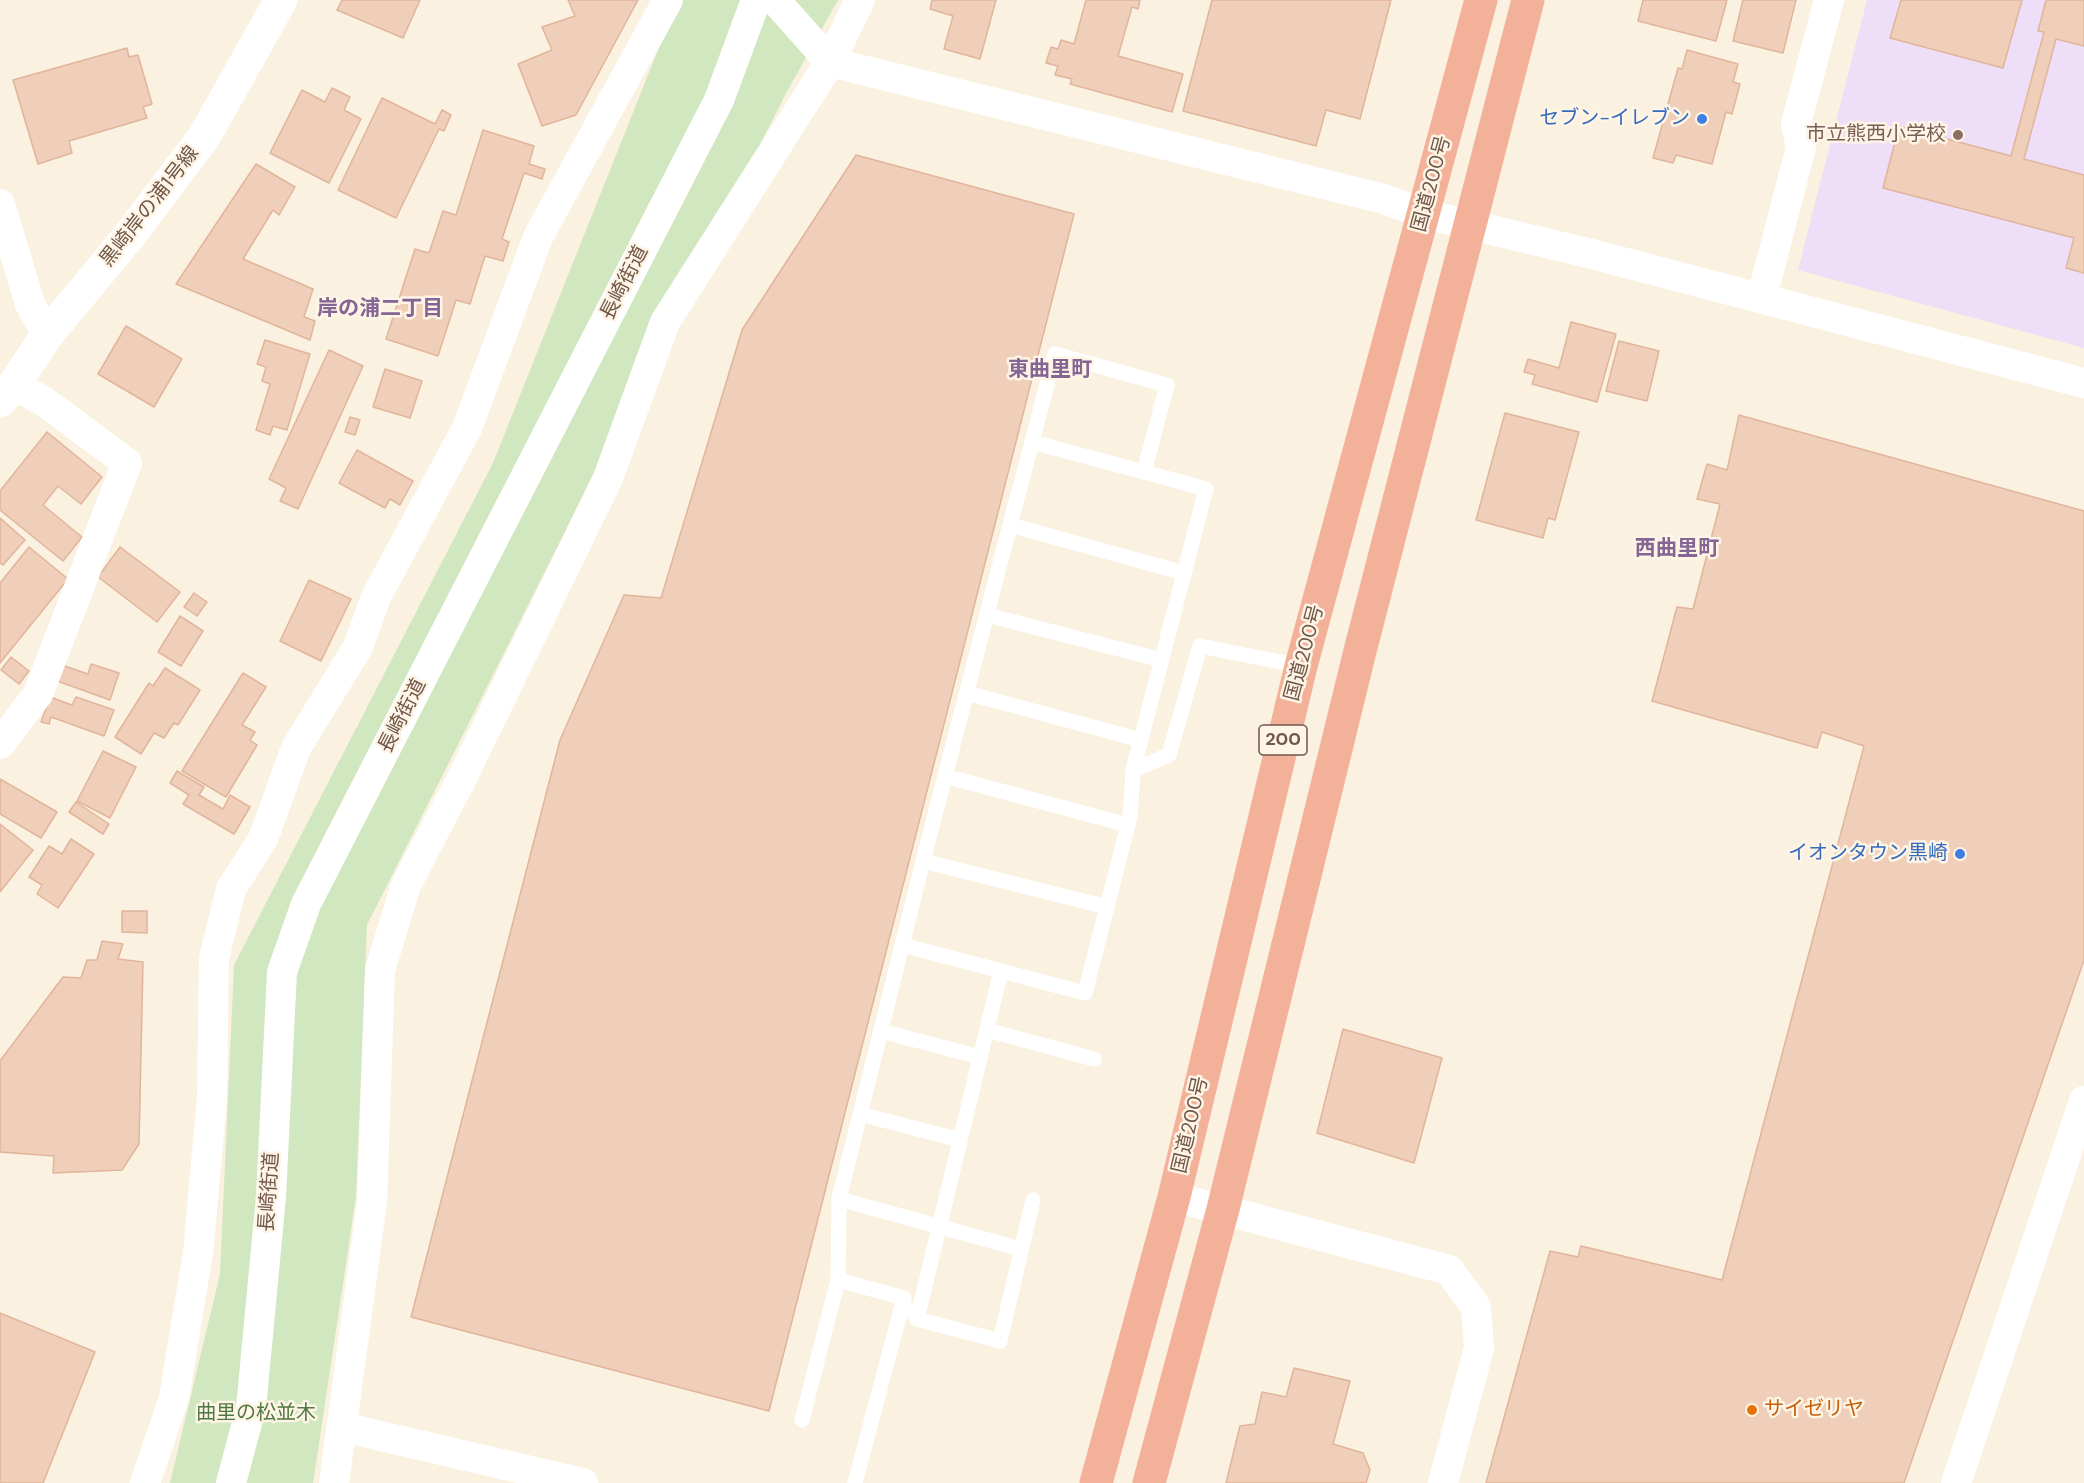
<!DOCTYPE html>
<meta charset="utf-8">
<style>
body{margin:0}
canvas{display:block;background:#fbf1e1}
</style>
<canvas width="2084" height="1483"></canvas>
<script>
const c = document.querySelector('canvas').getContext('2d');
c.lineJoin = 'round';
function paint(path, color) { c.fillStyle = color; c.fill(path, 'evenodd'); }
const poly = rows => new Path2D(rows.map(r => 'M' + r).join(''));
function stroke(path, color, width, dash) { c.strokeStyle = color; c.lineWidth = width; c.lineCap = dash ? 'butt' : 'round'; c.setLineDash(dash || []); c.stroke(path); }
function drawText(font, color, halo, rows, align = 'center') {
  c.font = font + ' "DM Sans","Noto Sans JP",sans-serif'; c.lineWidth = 5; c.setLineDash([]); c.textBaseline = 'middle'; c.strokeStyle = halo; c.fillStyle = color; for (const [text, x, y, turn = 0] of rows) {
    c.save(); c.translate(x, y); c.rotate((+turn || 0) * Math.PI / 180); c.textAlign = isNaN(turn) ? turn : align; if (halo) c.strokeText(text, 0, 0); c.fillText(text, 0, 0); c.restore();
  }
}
const education = poly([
 [1867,0,2084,0,2084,348,1798,270]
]);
const green = poly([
 [683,0,838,0,784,97,367,925,356,1197,313,1483,170,1483,220,1274,234,965,493,463,660,45]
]);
const building = poly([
 [342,0,420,0,403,38,337,10,342,0],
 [568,0,638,0,576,115,542,126,518,64,552,50,542,27,575,16,568,0],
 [932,0,996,0,980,59,944,49,953,16,930,9,932,0],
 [1086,0,1140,0,1138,9,1132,7,1118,56,1183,74,1172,112,1070,84,1072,79,1055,75,1058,66,1046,63,1051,47,1058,49,1061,40,1074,44,1086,0],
 [1212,0,1391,0,1360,119,1326,110,1316,146,1183,111,1212,0],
 [1643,0,1727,0,1716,41,1638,21,1643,0],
 [1743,0,1796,0,1783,53,1733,41,1743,0],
 [1901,0,2022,0,2003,68,1890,38,1901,0],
 [2046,0,2084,0,2084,46,2056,39,2024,159,2084,175,2084,273,2066,268,2074,238,1883,188,1899,126,2011,156,2044,32,2038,31,2046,0],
 [127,48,129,57,138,55,152,104,143,107,147,118,69,141,72,153,38,164,13,80,127,48],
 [1687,50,1738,64,1733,82,1740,84,1732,114,1726,112,1712,164,1676,155,1673,163,1653,158,1678,68,1682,69,1687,50],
 [332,88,350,97,344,110,361,119,329,183,270,153,302,90,325,102,332,88],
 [382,98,435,124,442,110,451,115,444,131,439,129,396,218,338,190,382,98],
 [483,130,534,146,529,164,545,169,542,179,524,173,502,239,509,242,503,261,485,256,470,304,456,300,438,356,386,339,415,249,429,253,443,211,456,215,483,130],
 [856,155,1074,214,769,1411,411,1317,560,740,624,595,661,598,742,330,856,155],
 [256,164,295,187,279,215,273,210,243,259,313,289,304,317,315,321,310,340,176,284,256,164],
 [1571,322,1616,334,1597,402,1532,384,1535,375,1524,372,1528,359,1559,368,1571,322],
 [126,326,182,359,154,407,98,374,126,326],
 [265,340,310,354,287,430,273,426,270,435,256,430,270,384,262,381,266,367,257,364,265,340],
 [1619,341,1659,351,1647,401,1606,391,1619,341],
 [329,350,363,366,298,509,280,501,286,488,269,479,329,350],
 [385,369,422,381,410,418,373,407,385,369],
 [1505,413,1579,432,1555,520,1548,518,1543,538,1476,520,1505,413],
 [1739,415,2084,511,2084,960,1904,1483,1486,1483,1550,1251,1578,1257,1581,1246,1722,1280,1864,746,1822,732,1817,748,1652,701,1677,607,1693,609,1720,504,1697,499,1707,464,1727,470,1739,415],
 [350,417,360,420,355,435,345,432,350,417],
 [47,432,102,477,81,504,58,486,43,505,82,537,63,561,0,510,0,491,47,432],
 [357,450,413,481,400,505,390,499,385,508,339,483,357,450],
 [0,518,25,540,3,565,0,563,0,518],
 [29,547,68,579,0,663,0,583,29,547],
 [120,547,180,592,157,622,98,577,120,547],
 [309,580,351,599,321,661,280,641,309,580],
 [194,593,207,602,197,616,184,607,194,593],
 [180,616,203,631,181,666,158,652,180,616],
 [11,657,29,671,19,684,1,670,11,657],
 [91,664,119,673,110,700,57,681,62,665,88,674,91,664],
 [165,668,200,690,178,725,174,723,164,738,154,733,141,754,115,737,149,683,153,686,165,668],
 [243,673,266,687,242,725,255,732,250,740,257,745,226,797,182,771,243,673],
 [50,697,72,705,76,697,114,710,104,736,51,717,49,724,41,722,50,697],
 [103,751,136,767,110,818,77,801,103,751],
 [177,771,204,787,199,795,223,809,230,795,250,807,234,834,183,804,189,795,170,783,177,771],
 [0,779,57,812,41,838,0,814,0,779],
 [76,802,109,824,103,834,69,812,76,802],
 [0,824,33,850,0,892,0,824],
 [71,839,94,854,58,908,37,894,42,885,29,877,49,846,62,854,71,839],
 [122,911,147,911,147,933,122,932,122,911],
 [102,941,123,944,118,959,143,962,139,1144,122,1170,53,1173,54,1156,0,1152,0,1061,63,977,81,978,87,960,97,960,102,941],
 [1343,1029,1442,1058,1414,1163,1317,1133,1343,1029],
 [0,1313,95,1352,43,1483,0,1483,0,1313],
 [1294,1368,1350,1381,1333,1444,1363,1453,1370,1470,1366,1483,1226,1483,1240,1426,1255,1424,1262,1392,1286,1397,1294,1368]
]);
const lane = poly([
 [1010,525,1184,573],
 [987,615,1162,660],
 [967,693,1141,740],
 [1133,770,1169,755,1200,646,1301,666],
 [945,776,1128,825],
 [923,861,1107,907],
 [902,945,1085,993,1130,817,1133,770,1206,489,1144,472],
 [987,1030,1094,1059],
 [881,1031,980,1057],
 [860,1114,960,1140],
 [839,1199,1021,1249],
 [912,1311,917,1319,1000,1341,1033,1200],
 [917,1319,1001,971],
 [802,1420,838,1280],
 [855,1483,904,1298,838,1280,839,1199,923,861,1010,525,1032,442,1055,354,1167,385,1144,472,1032,442]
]);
const street = poly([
 [775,0,830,62,1384,199,1424,214,1588,253,2084,383],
 [0,204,30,304,47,335],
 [1762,297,1801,147,1796,124,1829,0],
 [0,744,38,694,127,463,45,402,14,385],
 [1174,1197,1449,1270,1476,1307,1479,1348,1443,1483],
 [342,1427,583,1483],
 [145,1483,174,1398,198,1253,212,1098,214,958,231,889,263,839,296,748,358,647,376,597,467,428,538,237,668,0],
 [231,1483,251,1408,271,1197,282,972,306,904,719,100,756,0],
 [334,1483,372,1202,380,970,406,885,462,778,608,478,665,322,830,62,860,0],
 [1956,1483,2084,1101]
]);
const secondary = poly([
 [0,401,14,385,47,335,129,236,204,137,281,0]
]);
const highway = poly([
 [1096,1483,1174,1197,1301,666,1481,0],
 [1149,1483,1223,1209,1360,651,1528,0]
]);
const markers = [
 [1702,119,6,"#3f7fe0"],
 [1958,135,6,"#8d6e63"],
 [1960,854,6,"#3f7fe0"],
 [1752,1410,6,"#e8710a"]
];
const shields = [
 [1283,740,48]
];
const shieldNames = [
 ["200",1283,740]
];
const shopNames = [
 ["セブン-イレブン",1690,119],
 ["イオンタウン黒崎",1948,854]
];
const educationNames = [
 ["市立熊西小学校",1946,135]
];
const streetNames = [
 ["国道200号",1432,184,-75],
 ["黒崎岸の浦1号線",150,207,-52],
 ["長崎街道",625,283,-63],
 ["国道200号",1305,653,-75],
 ["長崎街道",403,716,-63],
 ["国道200号",1191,1125,-77],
 ["長崎街道",270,1192,-86]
];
const foodNames = [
 ["サイゼリヤ",1764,1410]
];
const parkNames = [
 ["曲里の松並木",256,1414]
];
const neighbourhoodNames = [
 ["岸の浦二丁目",380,309],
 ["東曲里町",1050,370],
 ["西曲里町",1677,549]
];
paint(education, '#eedef7');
paint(green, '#d0e7c0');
paint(building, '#efcfba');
stroke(building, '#e1b59b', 1.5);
stroke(lane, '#fff', 15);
stroke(street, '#fff', 30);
stroke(secondary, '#fff', 33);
stroke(highway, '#f3b19a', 33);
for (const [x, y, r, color] of markers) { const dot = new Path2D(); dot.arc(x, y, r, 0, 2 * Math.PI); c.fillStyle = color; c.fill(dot); stroke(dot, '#fef5e6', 2); }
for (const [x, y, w] of shields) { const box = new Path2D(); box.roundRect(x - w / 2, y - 15, w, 30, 4.5); c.fillStyle = '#fef5e6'; c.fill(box); stroke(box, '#715749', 1.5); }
drawText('bold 18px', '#715749', null, shieldNames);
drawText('20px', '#366cbe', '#fef5e6', shopNames, 'right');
drawText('20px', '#785e54', '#fef5e6', educationNames, 'right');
drawText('20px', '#715749', '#fef5e6', streetNames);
drawText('20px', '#c56008', '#fef5e6', foodNames, 'left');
drawText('20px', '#517742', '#fef5e6', parkNames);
drawText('bold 21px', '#846594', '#fef5e6', neighbourhoodNames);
</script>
